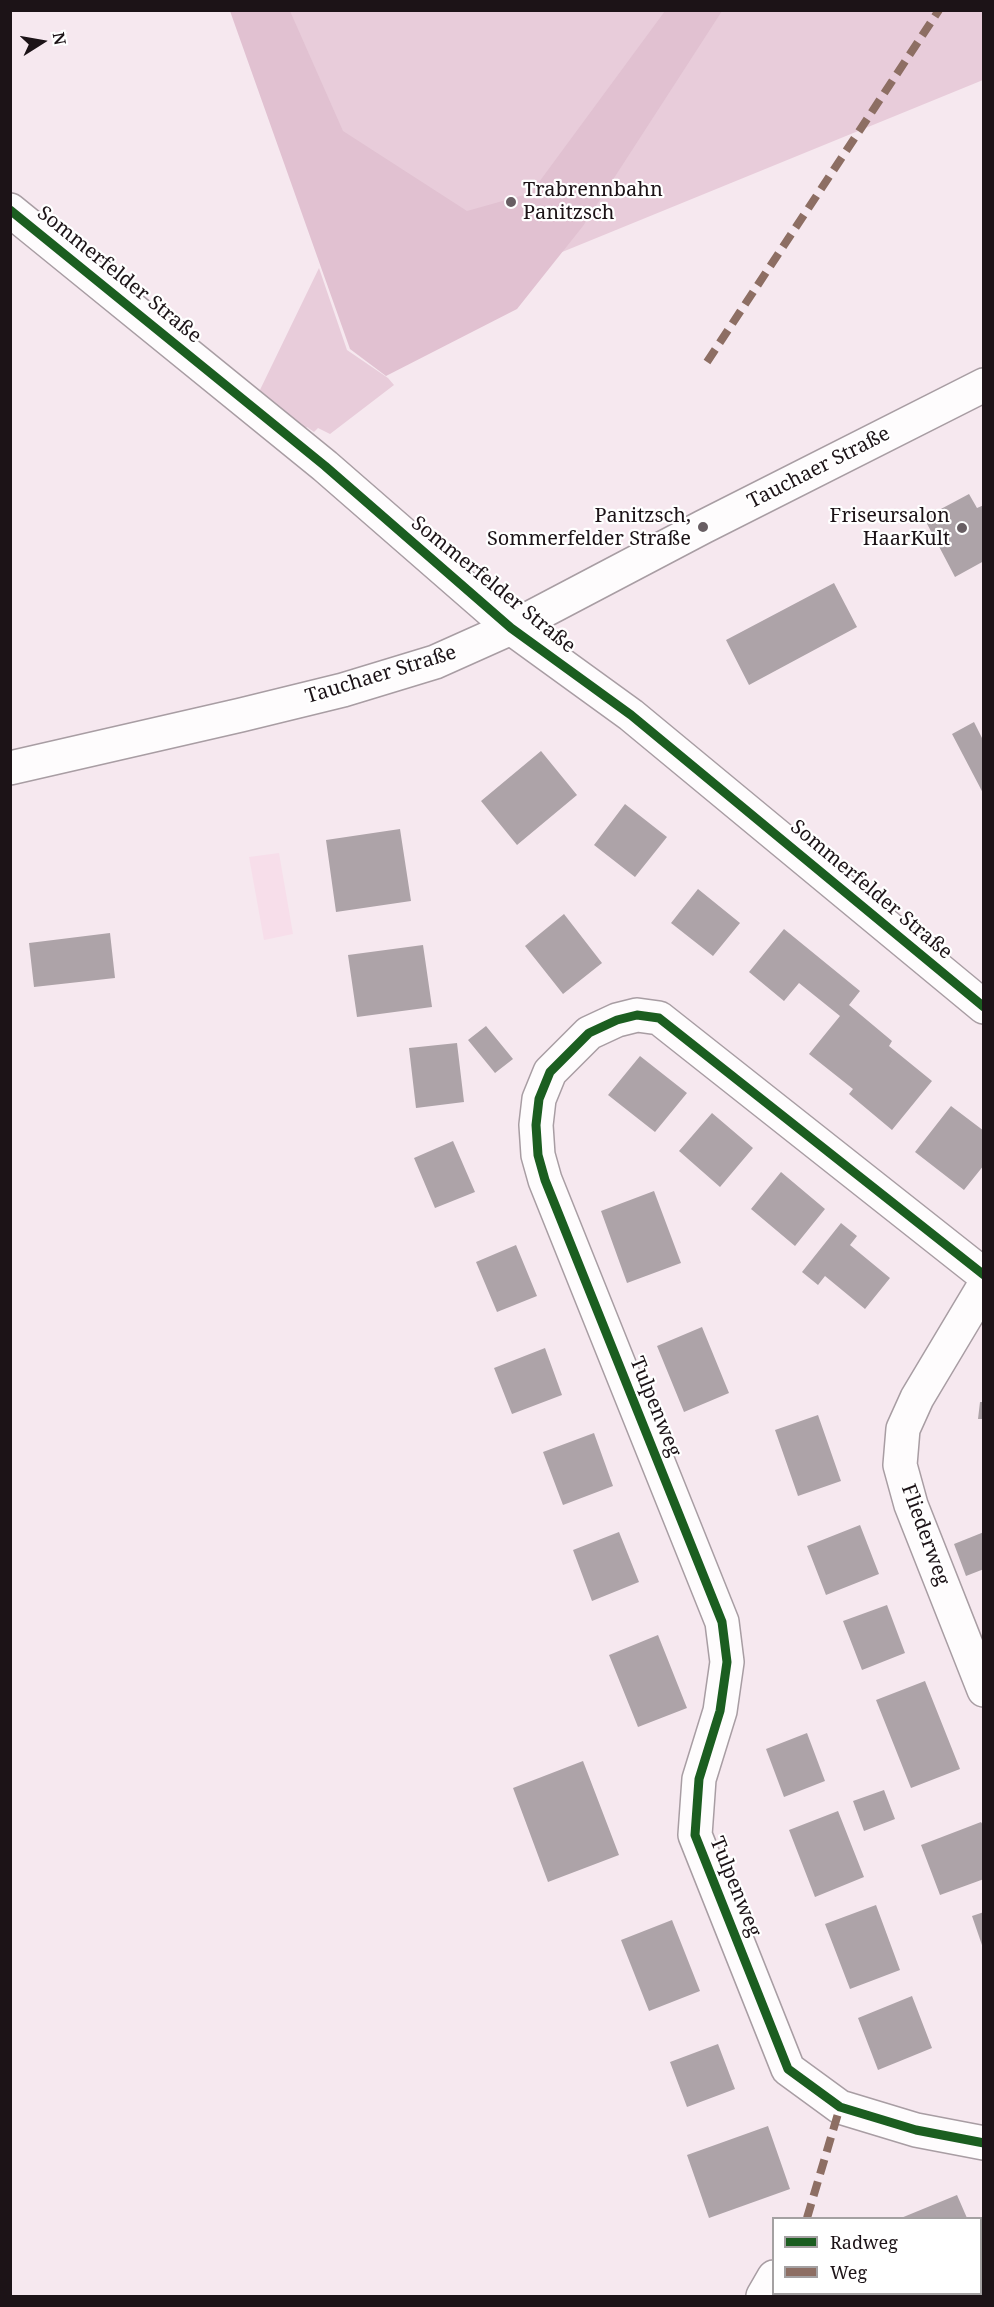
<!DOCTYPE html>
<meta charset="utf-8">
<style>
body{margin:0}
#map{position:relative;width:994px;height:2307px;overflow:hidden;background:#f6e8ef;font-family:"Noto Serif",serif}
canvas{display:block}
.frame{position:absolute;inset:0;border:12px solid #1c1317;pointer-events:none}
.legend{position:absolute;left:772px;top:2217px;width:210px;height:78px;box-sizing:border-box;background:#fff;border:2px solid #a4a1a2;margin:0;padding:8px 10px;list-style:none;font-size:18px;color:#1c1317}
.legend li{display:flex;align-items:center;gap:12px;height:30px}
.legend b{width:30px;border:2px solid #a4a1a2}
.north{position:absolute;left:12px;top:12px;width:60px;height:60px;-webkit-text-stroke:4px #fff;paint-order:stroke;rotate:79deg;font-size:16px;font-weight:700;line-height:24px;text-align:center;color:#1c1317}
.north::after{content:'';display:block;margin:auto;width:21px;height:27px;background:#1c1317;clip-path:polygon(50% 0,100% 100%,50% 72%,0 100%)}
</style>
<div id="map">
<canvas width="994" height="2307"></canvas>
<div class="frame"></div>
<ul class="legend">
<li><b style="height:8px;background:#1b5e20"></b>Radweg</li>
<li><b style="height:8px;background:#8d6e63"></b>Weg</li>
</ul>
<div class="north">N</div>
</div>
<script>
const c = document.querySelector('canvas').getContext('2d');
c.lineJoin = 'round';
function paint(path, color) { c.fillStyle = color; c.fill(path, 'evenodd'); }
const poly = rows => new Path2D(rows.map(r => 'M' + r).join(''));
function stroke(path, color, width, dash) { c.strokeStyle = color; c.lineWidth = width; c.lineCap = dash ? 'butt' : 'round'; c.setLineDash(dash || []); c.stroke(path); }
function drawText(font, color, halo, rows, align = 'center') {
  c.font = font + ' "Noto Serif",serif'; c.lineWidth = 4.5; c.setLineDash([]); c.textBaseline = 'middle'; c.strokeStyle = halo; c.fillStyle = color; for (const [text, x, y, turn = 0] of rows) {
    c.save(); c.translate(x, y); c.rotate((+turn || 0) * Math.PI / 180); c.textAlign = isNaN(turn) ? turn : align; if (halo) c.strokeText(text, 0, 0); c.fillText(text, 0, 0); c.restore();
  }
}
const built = poly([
 [279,853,293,934,264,940,249,857]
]);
const green = poly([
 [266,11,983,11,983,80,386,324],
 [319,268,347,350,388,378,394,385,330,434,318,428,314,432,307,427,304,430,258,394]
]);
const forest = poly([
 [230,11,290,11,343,131,467,211,531,193,665,11,722,11,583,226,517,309,386,376,350,349]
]);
const building = poly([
 [969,494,977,508,984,505,984,561,955,577,924,518],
 [834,583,857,627,749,685,726,640],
 [974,722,984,742,984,795,952,734],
 [541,751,577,795,517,845,481,801],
 [625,804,667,837,635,877,594,845],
 [400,829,411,901,336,912,326,840],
 [698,889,740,923,713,956,671,923],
 [564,914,602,963,563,994,525,946],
 [784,929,860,991,849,1005,892,1041,889,1046,932,1081,892,1130,849,1094,853,1089,809,1054,840,1016,799,983,784,1001,749,972],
 [110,933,115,978,34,987,29,943],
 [423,945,432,1007,357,1017,348,955],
 [486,1026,513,1059,495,1073,468,1040],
 [457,1043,464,1102,416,1108,409,1048],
 [640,1056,687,1093,655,1132,608,1095],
 [951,1106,984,1131,984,1165,964,1190,915,1152],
 [712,1113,753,1148,720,1187,679,1151],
 [453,1141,475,1192,435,1208,414,1158],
 [781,1172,825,1209,795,1246,751,1209],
 [654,1191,681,1263,627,1283,601,1211],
 [841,1223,857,1236,850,1245,890,1278,865,1309,825,1276,818,1285,802,1272],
 [516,1245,537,1296,497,1312,476,1262],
 [702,1327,729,1393,684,1412,657,1346],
 [545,1348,562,1395,512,1414,494,1368],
 [980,1402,984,1402,984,1419,978,1419],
 [818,1415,841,1481,798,1496,775,1430],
 [594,1433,613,1486,563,1505,543,1452],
 [860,1525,879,1574,826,1595,807,1546],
 [619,1532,639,1582,592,1601,573,1550],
 [984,1532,984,1569,966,1576,954,1544],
 [887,1605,905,1653,862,1670,843,1621],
 [658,1635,687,1708,638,1727,609,1655],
 [925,1681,960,1769,911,1788,876,1700],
 [807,1733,825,1781,784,1797,766,1749],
 [583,1761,619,1855,548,1882,513,1788],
 [884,1790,895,1819,864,1831,853,1801],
 [838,1811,864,1877,815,1897,789,1830],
 [981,1822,984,1827,984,1879,940,1895,921,1845],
 [876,1905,900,1970,850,1989,825,1924],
 [984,1912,984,1948,983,1948,972,1916],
 [672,1920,700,1991,649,2011,621,1940],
 [912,1996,932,2048,878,2070,858,2018],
 [718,2044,735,2089,687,2107,670,2062],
 [768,2126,790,2189,709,2218,687,2155],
 [957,2195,967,2218,901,2218]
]);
const minor = poly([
 [10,210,325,466,511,628,631,715,984,1007],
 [10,768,241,715,343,690,435,662,511,628,703,527,984,385],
 [984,1275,659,1018,637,1015,617,1020,589,1033,550,1072,539,1099,536,1125,538,1155,545,1180,722,1622,727,1662,720,1711,699,1779,695,1835,788,2069,840,2107,916,2130,984,2143],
 [984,1286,917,1398,903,1429,900,1465,911,1505,984,1690],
 [847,2294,848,2296],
 [763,2296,774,2277]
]);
const quiet = poly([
 [707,362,939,10],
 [807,2218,840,2107]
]);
const cycleway = poly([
 [10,210,325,466,511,628,631,715,984,1007],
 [984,1275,659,1018,637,1015,617,1020,589,1033,550,1072,539,1099,536,1125,538,1155,545,1180,722,1622,727,1662,720,1711,699,1779,695,1835,788,2069,840,2107,916,2130,984,2143]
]);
const markers = [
 [511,202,6,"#685e63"],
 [703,527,6,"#685e63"],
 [962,528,6,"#685e63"]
];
const poiNames = [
 ["Trabrennbahn",523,190,"left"],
 ["Panitzsch",523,213,"left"],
 ["Panitzsch,",691,516],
 ["Sommerfelder Straße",691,539],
 ["Friseursalon",950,516],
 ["HaarKult",950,539]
];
const streetNames = [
 ["Sommerfelder Straße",119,275,39],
 ["Tauchaer Straße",819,468,-27],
 ["Sommerfelder Straße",493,585,39],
 ["Tauchaer Straße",381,675,-17],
 ["Sommerfelder Straße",871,890,40],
 ["Tulpenweg",655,1407,68],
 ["Fliederweg",925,1535,70],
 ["Tulpenweg",735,1887,68]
];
paint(built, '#f7deea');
paint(green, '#e8ccda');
paint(forest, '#e1c1d1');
paint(building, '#ada3a8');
stroke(minor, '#a89da3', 36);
stroke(minor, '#fefcfd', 33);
stroke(quiet, '#8d6e63', 8, [15, 8]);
stroke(cycleway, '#1b5e20', 9);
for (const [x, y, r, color] of markers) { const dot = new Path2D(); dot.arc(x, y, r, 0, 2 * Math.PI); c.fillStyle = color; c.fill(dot); stroke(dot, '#fff', 2); }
drawText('20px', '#1c1317', '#fff', poiNames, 'right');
drawText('20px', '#1c1317', '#fff', streetNames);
</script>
